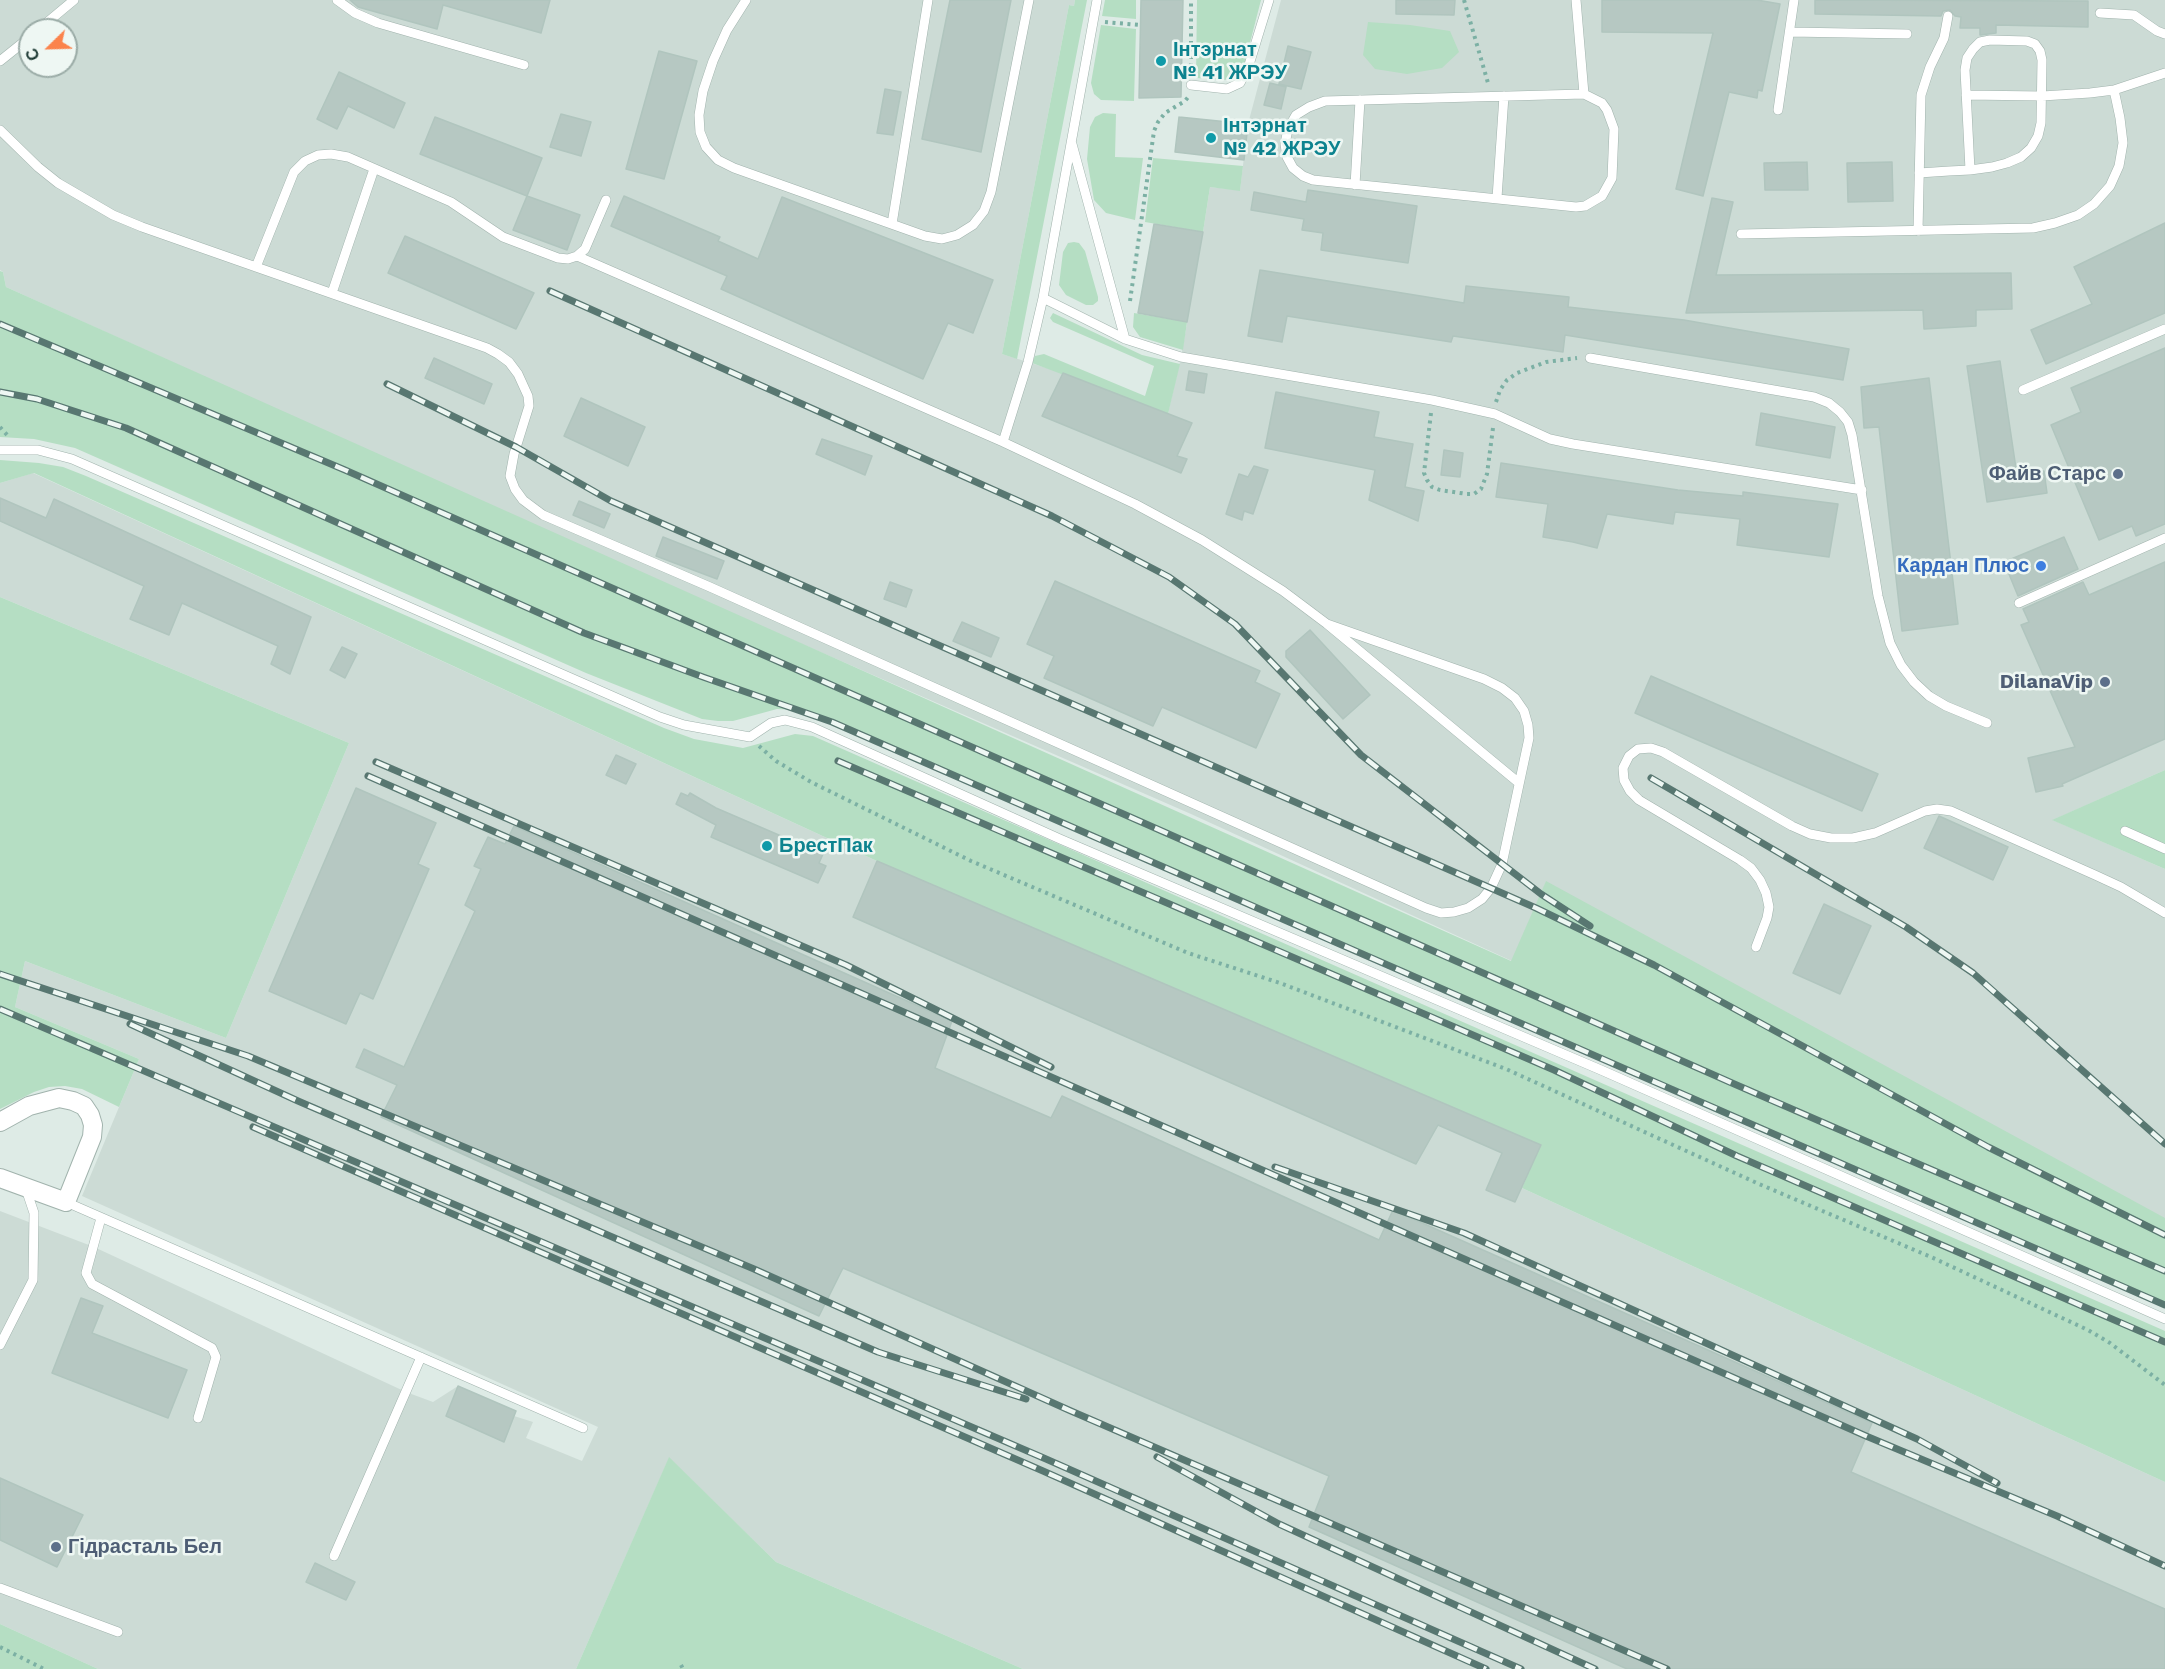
<!DOCTYPE html>
<meta charset="utf-8">
<style>
body{margin:0}
#map{position:relative;width:2165px;height:1669px;overflow:hidden;background:#deebe6;font-family:"Work Sans",sans-serif}
canvas{display:block}
.north{position:absolute;left:18px;top:18px;width:60px;height:60px;box-sizing:border-box;background:#eef7f3;border:2px solid #9baca7;border-radius:50%;rotate:247deg;font-size:16px;font-weight:700;line-height:24px;text-align:center;color:#1e3b35}
.north::after{content:'';display:block;margin:auto;width:21px;height:27px;background:#fb834c;clip-path:polygon(50% 0,100% 100%,50% 72%,0 100%)}
</style>
<div id="map">
<canvas width="2165" height="1669"></canvas>
<div class="north">С</div>
</div>
<script>
const c = document.querySelector('canvas').getContext('2d');
c.lineJoin = 'round';
function paint(path, color) { c.fillStyle = color; c.fill(path, 'evenodd'); }
const poly = rows => new Path2D(rows.map(r => 'M' + r).join(''));
function stroke(path, color, width, dash) { c.strokeStyle = color; c.lineWidth = width; c.lineCap = dash ? 'butt' : 'round'; c.setLineDash(dash || []); c.stroke(path); }
function drawText(font, color, halo, rows, align = 'center') {
  c.font = font + ' "Work Sans",sans-serif'; c.lineWidth = 5; c.setLineDash([]); c.textBaseline = 'middle'; c.strokeStyle = halo; c.fillStyle = color; for (const [text, x, y, turn = 0] of rows) {
    c.save(); c.translate(x, y); c.rotate((+turn || 0) * Math.PI / 180); c.textAlign = isNaN(turn) ? turn : align; if (halo) c.strokeText(text, 0, 0); c.fillText(text, 0, 0); c.restore();
  }
}
const built = poly([
 [0,0,1075,0,1074,6,1069,5,1002,354,1063,373,1168,413,1181,357,1187,323,1138,313,1154,224,1203,232,1210,187,1240,190,1248,124,1281,0,2165,0,2165,770,2053,820,2165,869,2165,1223,1546,882,1512,961,1191,814,619,564,6,287,3,272,0,270],
 [30,30,66,30,66,66,30,66],
 [33,473,877,861,1541,1145,1522,1188,2165,1482,2165,1669,1023,1669,776,1562,669,1458,576,1669,98,1669,0,1624,0,1211,94,1247,406,1392,433,1402,458,1386,516,1411,514,1416,533,1422,526,1438,582,1461,598,1427,82,1196,139,1059,15,1007,25,961,226,1038,349,743,0,597,0,483]
]);
const green = poly([
 [1075,0,1087,0,1017,359,1002,354,1069,5,1074,6],
 [1105,0,1136,0,1136,19,1102,16],
 [1197,0,1261,0,1244,66,1241,73,1230,80,1196,78],
 [1368,22,1410,25,1450,31,1459,52,1442,68,1407,74,1375,69,1363,55],
 [1101,25,1136,29,1134,101,1101,100,1094,94,1091,83],
 [1103,113,1116,114,1115,157,1143,158,1135,220,1106,213,1094,200,1087,159,1090,127,1095,117],
 [1153,158,1243,166,1240,191,1210,187,1203,232,1145,222],
 [1074,242,1079,243,1085,251,1098,297,1098,301,1093,305,1086,305,1066,295,1059,285,1063,252,1068,243],
 [0,271,3,272,6,287,1511,961,1546,881,2165,1218,2165,1305,832,722,797,710,777,709,733,721,718,721,702,719,586,673,75,448,34,439,0,437],
 [1053,313,1142,355,1180,364,1168,414,1032,363,1035,356,1044,354,1145,396,1154,366,1053,322,1050,318],
 [1134,313,1187,322,1183,350,1140,337,1133,327],
 [0,460,39,463,63,467,86,476,664,728,694,739,743,748,795,734,813,736,2165,1331,2165,1482,1522,1188,1540,1146,877,861,34,473,0,483],
 [0,597,349,743,226,1038,25,961,15,1007,139,1059,119,1107,82,1089,65,1086,49,1087,34,1092,0,1109],
 [2165,770,2165,869,2052,820],
 [669,1457,776,1562,1023,1669,576,1669],
 [0,1624,98,1669,0,1669]
]);
const building = poly([
 [350,0,550,0,541,33,443,5,437,29,358,7,350,0],
 [950,0,1011,0,981,152,922,139,950,0],
 [1141,0,1183,0,1181,97,1139,98,1141,0],
 [1396,0,1455,0,1454,15,1396,14,1396,0],
 [1602,0,1757,0,1780,4,1762,91,1758,90,1757,98,1729,92,1703,196,1676,189,1713,33,1602,32,1602,0],
 [1815,0,2088,1,2088,27,1996,25,1996,33,1980,35,1980,28,1960,28,1961,17,1955,16,1950,10,1943,11,1941,16,1815,14,1815,0],
 [1288,46,1311,52,1301,89,1279,84,1288,46],
 [659,51,697,61,664,179,626,169,659,51],
 [339,72,405,103,394,128,348,106,337,129,317,119,339,72],
 [1270,83,1286,87,1281,109,1264,105,1270,83],
 [885,89,901,92,893,135,877,133,885,89],
 [561,114,591,122,581,156,550,147,561,114],
 [435,117,542,158,527,196,420,154,435,117],
 [1179,117,1248,124,1244,160,1175,152,1179,117],
 [1807,162,1808,190,1765,190,1764,163,1807,162],
 [1892,162,1893,201,1848,202,1847,163,1892,162],
 [1308,190,1417,206,1408,263,1321,250,1323,233,1302,230,1304,219,1251,210,1254,192,1306,202,1308,190],
 [527,196,580,215,567,250,513,230,527,196],
 [624,196,720,237,718,241,758,259,782,197,993,280,973,333,948,323,923,379,721,289,727,276,611,226,624,196],
 [1712,198,1733,202,1716,275,2011,273,2012,309,1976,310,1976,326,1924,329,1923,310,1686,313,1712,198],
 [2165,223,2165,313,2046,364,2031,330,2092,304,2074,267,2165,223],
 [1154,224,1203,232,1187,322,1138,313,1154,224],
 [405,236,534,293,516,329,388,273,405,236],
 [1260,270,1464,303,1466,286,1569,297,1568,307,1684,320,1849,349,1843,380,1565,335,1563,352,1453,336,1451,342,1287,316,1282,342,1248,336,1260,270],
 [2165,348,2165,524,2136,536,2132,526,2099,540,2051,425,2081,412,2071,388,2165,348],
 [434,358,492,384,484,404,425,378,434,358],
 [2000,361,2017,475,2044,471,2047,493,1987,502,1967,366,2000,361],
 [1189,371,1207,374,1204,393,1186,390,1189,371],
 [1063,373,1192,423,1177,456,1187,459,1181,473,1042,416,1063,373],
 [1929,378,1958,624,1902,631,1879,427,1864,428,1861,387,1929,378],
 [1276,392,1379,412,1374,437,1413,444,1405,487,1424,491,1418,521,1369,500,1375,470,1265,448,1276,392],
 [581,398,645,427,628,466,564,436,581,398],
 [1761,413,1835,427,1830,458,1756,445,1761,413],
 [822,439,872,456,865,475,816,454,822,439],
 [1444,450,1463,453,1460,477,1441,475,1444,450],
 [1501,463,1678,490,1743,496,1743,492,1838,504,1829,557,1737,545,1740,519,1675,512,1673,524,1607,514,1597,548,1573,542,1543,537,1548,504,1496,497,1501,463],
 [1254,466,1268,470,1253,514,1244,511,1242,520,1226,514,1239,474,1248,477,1254,466],
 [0,498,46,518,54,499,311,617,290,674,271,664,278,646,182,603,169,635,130,619,144,586,0,521,0,498],
 [579,501,610,514,604,528,573,515,579,501],
 [663,537,724,561,717,579,656,556,663,537],
 [2064,537,2078,569,2018,596,2004,562,2064,537],
 [2165,562,2165,739,2062,784,2063,786,2036,792,2028,758,2075,747,2021,625,2029,622,2023,609,2083,582,2089,595,2165,562],
 [1055,581,1260,671,1255,682,1280,694,1256,748,1162,707,1153,726,1044,678,1054,656,1027,644,1055,581],
 [890,582,912,590,906,607,884,599,890,582],
 [962,622,999,638,991,657,953,641,962,622],
 [1310,630,1370,695,1343,719,1286,657,1286,651,1310,630],
 [342,647,357,654,345,678,330,670,342,647],
 [1651,676,1878,774,1862,811,1635,713,1651,676],
 [616,755,636,764,626,784,606,775,616,755],
 [356,788,436,823,418,864,429,869,373,999,360,993,346,1024,269,991,356,788],
 [681,793,688,796,690,793,716,808,823,854,819,863,826,866,818,883,711,837,716,825,676,804,681,793],
 [1939,816,2008,847,1993,880,1924,848,1939,816],
 [514,826,952,1021,935,1068,1051,1118,1062,1096,1379,1240,1393,1210,1872,1423,1851,1472,2165,1609,2165,1669,1627,1669,1309,1527,1329,1476,843,1268,819,1316,381,1117,397,1085,356,1067,364,1049,404,1067,475,911,465,905,481,869,474,866,488,837,505,844,514,826],
 [877,861,1541,1145,1515,1202,1486,1190,1502,1153,1438,1125,1416,1164,853,917,877,861],
 [1824,904,1871,926,1840,994,1793,973,1824,904],
 [81,1298,103,1306,92,1333,187,1370,168,1418,52,1373,81,1298],
 [458,1386,516,1411,504,1442,446,1416,458,1386],
 [0,1478,83,1515,57,1567,0,1540,0,1478],
 [315,1563,355,1582,346,1600,306,1582,315,1563]
]);
const path = poly([
 [1464,0,1488,83],
 [1105,22,1140,25],
 [1191,74,1191,0],
 [1130,301,1154,131,1158,122,1165,113,1185,101,1189,96],
 [1496,402,1500,390,1507,380,1517,373,1546,362,1577,358],
 [1431,413,1424,473,1427,480,1432,487,1440,490,1467,494,1474,494,1481,489,1487,474,1493,428],
 [0,427,9,437],
 [759,746,776,761,811,782,971,861,1188,953,1280,983,1506,1069,1759,1184,1931,1257,2088,1330,2110,1343,2165,1385],
 [0,1647,44,1669],
 [681,1665,683,1669]
]);
const lane = poly([
 [337,0,355,13,378,23,524,65],
 [746,0,727,30,713,61,703,91,699,115,700,132,706,147,718,160,734,168,925,236,942,239,957,235,973,225,984,211,991,192,1029,0],
 [1576,0,1584,94],
 [2100,13,2134,15,2157,31,2165,34],
 [38,30,74,0],
 [1790,32,1907,34],
 [0,61,30,37],
 [1191,85,1227,89,1240,83,1248,68,1269,0],
 [1584,94,1602,103,1607,110,1614,129,1612,178,1602,196,1585,206,1576,207,1313,180,1303,176,1293,168,1287,157,1285,144,1288,129,1296,115,1309,107,1325,101,1584,94],
 [1966,95,2042,96,2090,93,2114,90,2165,73],
 [1778,110,1794,0],
 [0,130,38,167,58,183,113,215,142,227,487,348,498,354,509,362,518,374,528,396,529,406,514,454,510,476,515,489,523,500,543,515,710,587,1426,908,1441,913,1454,912,1468,908,1482,899,1491,888,1502,864,1529,738,1528,725,1524,711,1515,698,1502,688,1484,679,1327,624],
 [1072,144,1125,339],
 [1919,173,1949,171,1970,170,1992,167,2007,163,2021,157,2031,148,2038,136,2041,123,2042,60,2040,51,2035,44,2027,41,1990,40,1980,42,1973,49,1967,58,1965,70,1970,170],
 [1355,185,1360,100],
 [1497,198,1504,96],
 [892,224,928,0],
 [1918,231,1921,95,1930,67,1944,38,1948,16],
 [1741,234,2033,228,2055,223,2078,215,2094,204,2110,186,2119,166,2123,143,2120,118,2114,90],
 [577,256,1003,442,1135,504,1202,540,1283,591,1327,624,1519,783],
 [256,267,294,172,305,161,318,155,331,154,348,157,451,202,503,237,558,258,568,259,577,256,585,249,606,200],
 [332,293,374,169],
 [1043,298,1125,339,1181,357,1432,400,1495,414,1550,439,1573,444,1862,490],
 [1590,358,1814,397,1829,403,1840,412,1848,422,1852,435,1878,596,1890,643,1901,665,1914,682,1929,696,1946,706,1987,723],
 [2023,390,2165,329],
 [1003,442,1028,362,1043,298,1097,0],
 [0,450,38,450,72,459,660,717,684,725,750,737,771,723,785,720,812,727,1060,839,1601,1070,2165,1319],
 [2019,603,2165,538],
 [2125,831,2165,849],
 [1756,947,1767,918,1769,907,1766,893,1760,880,1751,868,1740,860,1639,800,1630,791,1624,780,1623,768,1629,756,1638,749,1651,748,1663,752,1792,826,1810,834,1831,838,1853,838,1875,833,1925,811,1937,809,1951,811,2095,875,2121,887,2165,913],
 [66,1202,583,1428],
 [101,1218,86,1273,92,1284,212,1348,216,1357,198,1418],
 [0,1345,33,1280,34,1213,26,1189],
 [334,1556,421,1357],
 [0,1588,118,1632]
]);
const street = poly([
 [0,1122,29,1106,59,1098,73,1101,84,1106,90,1115,93,1125,92,1137,66,1202,0,1178]
]);
const rail = poly([
 [550,291,1052,516,1169,577,1235,624,1361,755,1541,894,1590,926],
 [0,324,345,470,1732,1083,2165,1271],
 [387,384,516,447,611,501,1536,908,1654,965,1988,1147,2165,1235],
 [0,392,37,399,126,428,584,633,703,677,832,722,2165,1305],
 [838,761,1554,1070,1737,1156,2165,1342],
 [376,762,846,965,1051,1067],
 [368,776,1866,1436,2057,1516,2165,1566],
 [1651,778,1906,927,1973,973,2165,1144],
 [0,974,248,1056,754,1269,1071,1411,1667,1669],
 [0,1009,1046,1459,1521,1669],
 [130,1024,298,1101,878,1352,1026,1399],
 [253,1127,1043,1471,1486,1669],
 [1275,1167,1464,1233,1917,1439,1997,1483],
 [1157,1457,1279,1524,1595,1669]
]);
const markers = [
 [1161,61,6,"#0f9aa8"],
 [1211,138,6,"#0f9aa8"],
 [2118,474,6,"#5c6f8a"],
 [2041,566,6,"#3f7fe0"],
 [2105,682,6,"#5c6f8a"],
 [767,846,6,"#0f9aa8"],
 [56,1547,6,"#5c6f8a"]
];
const cultureNames = [
 ["Інтэрнат",1173,50],
 ["№ 41 ЖРЭУ",1173,73],
 ["Інтэрнат",1223,126],
 ["№ 42 ЖРЭУ",1223,149],
 ["БрестПак",779,846]
];
const serviceNames = [
 ["Файв Старс",2106,474],
 ["DilanaVip",2093,682],
 ["Гідрасталь Бел",68,1547,"left"]
];
const shopNames = [
 ["Кардан Плюс",2029,566]
];
paint(built, '#ccdbd5');
paint(green, '#b5dec3');
paint(building, '#b6c8c2');
stroke(building, '#b0c5be', 1.5);
stroke(lane, '#a1b3ad', 10);
stroke(street, '#a1b3ad', 20);
stroke(path, '#7cb0a4', 4, [3, 4.5]);
stroke(lane, '#fff', 9);
stroke(street, '#fff', 18);
stroke(rail, '#587771', 7);
stroke(rail, '#eef7f3', 4.5, [14]);
for (const [x, y, r, color] of markers) { const dot = new Path2D(); dot.arc(x, y, r, 0, 2 * Math.PI); c.fillStyle = color; c.fill(dot); stroke(dot, '#eef7f3', 2); }
drawText('bold 20px', '#0d838f', '#eef7f3', cultureNames, 'left');
drawText('bold 20px', '#4e5e75', '#eef7f3', serviceNames, 'right');
drawText('bold 20px', '#366cbe', '#eef7f3', shopNames, 'right');
</script>
